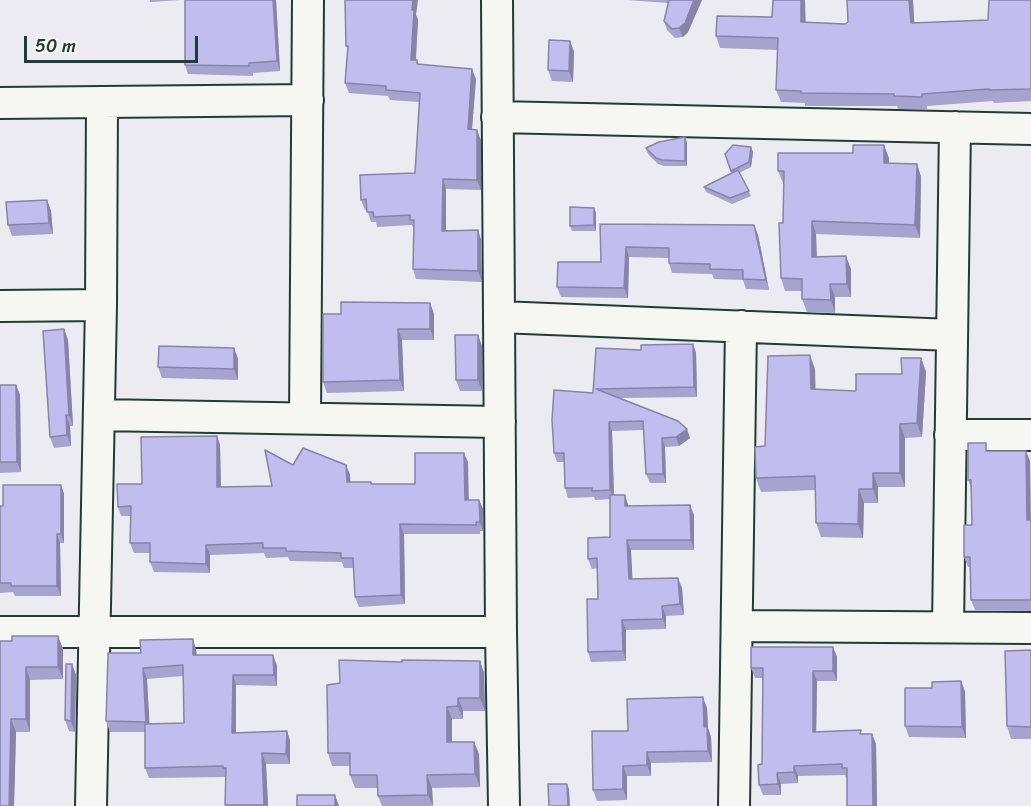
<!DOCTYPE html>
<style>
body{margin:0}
#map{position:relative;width:1031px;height:806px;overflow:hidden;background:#ebebf1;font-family:Sriracha,sans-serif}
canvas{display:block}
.scale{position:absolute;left:24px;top:36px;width:174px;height:27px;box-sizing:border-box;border:3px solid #1f3d34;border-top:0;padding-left:8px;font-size:18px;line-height:21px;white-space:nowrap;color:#1f3d34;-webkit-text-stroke:4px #f6f6f2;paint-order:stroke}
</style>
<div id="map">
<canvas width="1031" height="806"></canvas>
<div class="scale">50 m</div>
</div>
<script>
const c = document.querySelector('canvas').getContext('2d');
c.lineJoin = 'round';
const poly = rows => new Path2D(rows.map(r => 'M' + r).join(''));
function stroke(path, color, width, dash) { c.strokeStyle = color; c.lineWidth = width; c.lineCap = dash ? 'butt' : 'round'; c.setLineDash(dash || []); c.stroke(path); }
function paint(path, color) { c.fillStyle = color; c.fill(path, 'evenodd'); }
const minor = poly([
 [497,0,501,632,504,806],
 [0,103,308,100],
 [497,117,1031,129],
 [0,306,101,305],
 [499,317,952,335],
 [99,415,500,422],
 [305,418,308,0],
 [950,435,1031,435],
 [737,626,1031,628],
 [948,627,955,127],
 [0,632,501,632],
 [91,806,101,305,102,102],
 [734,806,741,326]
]);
const wall = poly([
 [150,0,181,0,150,2],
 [185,0,276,0,280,71,253,73,253,76,188,74,185,65],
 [627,0,702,0,688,32,683,37,675,38,667,30,664,21,668,3],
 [847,0,913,0,914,23,988,20,1031,0,1031,101,994,103,993,101,927,106,927,109,898,109,897,106,805,106,805,103,781,102,776,90,778,50,720,48,716,36,772,17,806,22,845,24,848,22],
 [416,15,418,20,416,60,419,64,476,79,472,130,481,140,481,190,446,189,446,231,478,230,481,240,482,282,416,279,413,269,414,230,412,225,377,227,376,222,371,222,367,209,365,210,361,200,415,173,419,102,390,100,388,96,349,93,345,83,348,51,346,46],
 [570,41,574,52,573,82,552,81,548,70],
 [685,137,687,143,687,166,664,166,658,164,648,154,646,148],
 [753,152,751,167,739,173,751,196,732,204,706,192,704,187,731,173,725,154],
 [889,158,889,163,917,164,921,177,920,238,816,234,817,257,851,269,851,297,835,297,835,313,807,312,802,299,802,291,785,291,781,278,784,183,783,183,778,171],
 [47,200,51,211,53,234,12,236,8,225],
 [594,208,596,213,596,231,572,231,570,226],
 [600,224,758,235,769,290,746,289,743,280,714,279,712,274,672,273,669,263,669,258,629,257,628,298,561,297,557,287,601,262],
 [430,303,434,314,434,340,402,340,404,391,327,393,323,382,341,314],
 [64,329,68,340,73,426,70,426,71,446,54,448,50,437],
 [478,335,482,346,482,391,460,391,456,380],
 [693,344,696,353,697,397,619,398,690,438,679,446,665,447,666,483,650,483,646,474,644,430,612,431,614,495,625,495,628,506,694,515,694,550,631,550,632,579,682,588,684,615,666,616,666,629,626,630,626,661,591,662,588,652,598,599,598,568,592,569,588,559,610,537,610,499,595,500,594,497,568,498,565,488,564,462,557,462,554,453,593,393,641,350],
 [234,348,238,359,238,380,162,378,158,367],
 [921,358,926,372,922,437,905,438,905,487,878,487,878,503,864,503,863,538,821,537,816,523,815,490,761,492,756,478,765,446,815,369,815,390,856,391,902,374],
 [0,385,16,385,20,395,21,472,0,473],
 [217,436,220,445,221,487,272,486,293,465,346,465,350,475,350,482,371,482,371,484,415,484,468,462,468,500,479,500,483,509,483,531,480,531,480,534,404,534,405,604,359,607,355,597,354,568,344,568,342,562,290,561,288,557,266,558,264,553,210,555,210,573,154,572,150,562,150,553,134,553,130,543,130,516,121,516,118,507,142,484],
 [989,451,1030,461,1031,611,975,610,971,600,970,567,968,567,964,557,972,525,971,487,968,480],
 [61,485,64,494,64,543,60,543,61,596,15,596,13,592,0,593,0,506,3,506],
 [58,636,63,649,63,679,30,680,30,732,16,732,14,806,0,806,12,641],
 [833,647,837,657,837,681,817,681,816,732,872,734,876,744,877,806,847,806,847,778,846,778,845,775,798,776,798,783,781,784,781,795,763,795,759,785,762,764,763,678,755,678,751,668],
 [196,649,197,655,273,655,277,666,277,686,236,685,236,733,287,731,290,741,290,764,266,764,268,806,225,806,226,777,149,778,145,768,145,732,110,732,106,721,141,653],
 [183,676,184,723,149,724,147,679],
 [1031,650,1031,739,1011,739,1007,726],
 [480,661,484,673,485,711,463,711,463,719,452,719,452,742,474,742,479,754,480,787,432,788,433,806,382,806,378,796,378,788,355,788,350,775,350,766,332,766,328,753,340,683,402,662],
 [72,664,76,675,75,732,69,731,65,720],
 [961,681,965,692,966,738,909,737,905,726,932,688],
 [707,708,708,728,711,737,712,762,651,763,651,776,627,776,627,800,597,801,593,790,628,731]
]);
const shadedWall = poly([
 [273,0,276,0,280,71,277,61],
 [413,0,418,0,416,15,418,20,415,70,411,60,412,10],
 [694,0,702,0,688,32,683,37,679,28],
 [801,0,805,0,806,34,801,22],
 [909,0,913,0,915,35,911,23],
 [570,41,574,52,573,82,569,71],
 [472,69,476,79,471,139,468,129],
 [477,130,481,140,481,190,477,180],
 [685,137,687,143,687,166,685,161],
 [884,145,889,158,889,176,884,163],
 [751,147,753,152,751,167,749,162],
 [917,164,921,177,920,238,915,225],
 [443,179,446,189,446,241,442,231],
 [47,200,51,211,53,234,49,223],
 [594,208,596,213,596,231,594,225],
 [812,221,816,234,817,270,812,257],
 [754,225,758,235,769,290,766,280],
 [478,230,481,240,482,282,478,271],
 [626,247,629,257,628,298,624,288],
 [846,256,851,269,851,297,847,284],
 [830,284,835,297,835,313,831,300],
 [430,303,434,314,434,340,430,329],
 [64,329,68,340,73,426,69,415],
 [398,329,402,340,404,391,400,380],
 [478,335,482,346,482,391,478,380],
 [693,344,696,353,697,397,694,387],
 [234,348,238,359,238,380,234,369],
 [810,355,815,369,816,403,811,389],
 [921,358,926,372,922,437,917,423],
 [16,385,20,395,21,472,17,462],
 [66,415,70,426,71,446,67,435],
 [609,422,612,431,614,499,610,490],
 [900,424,905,438,905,487,900,473],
 [687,429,690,438,679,446,676,437],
 [217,436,220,445,221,497,217,487],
 [662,438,665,447,666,483,663,474],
 [1026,451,1030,461,1031,530,1027,520],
 [464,453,468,462,469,510,465,500],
 [346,465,350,475,351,492,347,482],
 [873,473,878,487,878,503,873,489],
 [61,485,64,494,64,543,61,534],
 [859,489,864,503,863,538,858,524],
 [625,495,628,505,629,516,625,506],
 [479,500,483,509,483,531,480,522],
 [690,505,694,515,694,550,691,540],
 [400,524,404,534,405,604,401,595],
 [57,534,60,543,61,596,57,586],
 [627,540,631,550,633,589,629,579],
 [206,545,210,555,210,573,206,564],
 [678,578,682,588,684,615,680,604],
 [662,606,666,616,666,629,663,619],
 [622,620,626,630,626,661,623,651],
 [58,636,63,649,63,679,58,667],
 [193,639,196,649,197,665,193,655],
 [833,647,837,657,837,681,833,671],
 [273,655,277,666,277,686,274,675],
 [480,661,484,673,485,711,480,698],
 [72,664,76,675,75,732,71,721],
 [26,667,30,680,30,732,26,719],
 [143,668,147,679,150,732,146,722],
 [813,671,817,681,816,743,813,732],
 [233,675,236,685,236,744,232,733],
 [961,681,965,692,966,738,962,727],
 [703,697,707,708,708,728,711,737,712,762,708,751,704,727],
 [458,698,463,711,463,719,458,706],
 [447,707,452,719,452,755,447,742],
 [11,719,16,732,14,806,9,806],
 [287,731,290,741,290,764,286,754],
 [872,734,876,744,877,806,873,806],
 [474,742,479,754,480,787,475,774],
 [647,752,651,763,651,776,647,765],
 [262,753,266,764,268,806,264,805],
 [623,766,627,776,627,800,623,789],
 [794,766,798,776,798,783,794,772],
 [777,773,781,784,781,795,778,784],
 [427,775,432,788,433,806,428,795],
 [567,784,569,789,570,806,568,806],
 [335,795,339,806,335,806]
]);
const building = poly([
 [185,0,273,0,277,61,249,63,249,66,185,65,185,0],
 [345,0,413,0,412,10,414,10,411,60,417,60,417,64,472,69,468,129,477,130,477,180,443,179,442,231,478,230,478,271,413,269,414,220,410,220,410,215,374,217,373,212,367,212,366,199,361,200,360,175,415,173,420,93,386,90,386,86,345,83,348,46,346,46,345,0],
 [669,0,694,0,685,23,679,28,672,29,664,21,669,0],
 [773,0,801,0,801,22,845,24,848,22,847,0,909,0,911,23,988,20,989,0,1031,0,1031,89,989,90,989,89,922,94,922,97,894,96,894,94,801,93,801,91,776,90,778,38,716,36,717,16,772,17,773,0],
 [549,40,570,41,569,71,548,70,549,40],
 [685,137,685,161,662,160,656,158,646,148,659,142,685,137],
 [733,145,751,147,749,162,731,171,725,154,733,145],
 [853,145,884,145,884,163,917,164,915,225,812,221,812,257,846,256,847,284,830,284,831,300,802,299,802,279,781,278,779,223,783,223,784,171,778,171,778,153,853,153,853,145],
 [738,170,749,191,730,198,704,187,738,170],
 [47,200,49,223,8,225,6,202,47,200],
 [570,207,594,208,594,225,570,226,570,207],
 [600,224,754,225,766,280,743,279,743,270,710,269,710,264,669,263,669,248,626,247,624,288,557,287,558,262,601,262,600,224],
 [341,302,430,303,430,329,398,329,400,380,323,382,323,314,341,314,341,302],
 [64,329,69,415,66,415,67,435,50,437,43,331,64,329],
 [455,335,478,335,478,380,456,380,455,335],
 [693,344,694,387,596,389,678,421,687,429,676,437,662,438,663,474,646,474,643,421,609,422,610,490,592,491,592,488,565,488,564,453,554,453,552,420,554,390,593,393,596,348,641,350,641,345,693,344],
 [159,346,234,348,234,369,158,367,159,346],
 [810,355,811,389,856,391,856,374,902,374,901,358,921,358,917,423,900,424,900,473,873,473,873,489,859,489,858,524,816,523,815,476,756,478,755,447,765,446,768,356,810,355],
 [0,385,16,385,17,462,0,462,0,385],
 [217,436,217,487,272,486,265,450,293,465,303,448,346,465,347,482,371,482,371,484,415,484,415,453,464,453,465,500,479,500,480,522,476,522,476,525,400,524,401,595,355,597,353,558,341,558,341,553,286,551,286,548,263,548,263,543,206,545,206,564,150,562,150,543,130,543,131,506,118,507,117,484,142,484,141,437,217,436],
 [968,443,986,443,986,451,1026,451,1027,520,1031,520,1031,600,971,600,970,557,964,557,964,525,972,525,971,480,968,480,968,443],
 [3,485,61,485,61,534,57,534,57,586,11,586,11,583,0,583,0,506,3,506,3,485],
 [610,495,625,495,625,506,690,505,691,540,627,540,629,579,678,578,680,604,662,606,663,619,622,620,623,651,588,652,587,599,598,599,597,558,588,559,588,538,610,537,610,495],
 [12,636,58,636,58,667,26,667,26,719,11,719,9,806,0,806,0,641,12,641,12,636],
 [193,639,193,655,273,655,274,675,233,675,232,733,287,731,286,754,262,753,264,805,225,805,226,768,223,768,223,766,145,768,145,724,184,723,183,665,143,668,146,722,106,721,108,653,141,653,140,640,193,639],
 [751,647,833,647,833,671,813,671,813,732,861,730,860,734,872,734,873,806,847,806,847,768,842,768,842,764,794,766,794,772,777,773,778,784,759,785,758,765,762,764,763,668,751,668,751,647],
 [1031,650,1031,727,1007,726,1005,651,1031,650],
 [339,660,402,662,402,660,480,661,480,698,458,698,458,706,447,707,447,742,474,742,475,774,427,775,428,795,378,796,377,775,350,775,350,753,328,753,327,685,340,683,339,660],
 [66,664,72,664,71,721,65,720,66,664],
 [961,681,962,727,905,726,905,688,932,688,932,682,961,681],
 [703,697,704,727,707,727,708,751,647,752,647,765,623,766,623,789,593,790,592,731,628,731,627,699,703,697],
 [548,784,567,784,568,806,549,806,548,784],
 [297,795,335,795,335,806,297,806,297,795]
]);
stroke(minor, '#1f3d34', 34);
stroke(minor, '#f6f6f2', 30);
paint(wall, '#a6a3ce');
paint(shadedWall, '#8784a7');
paint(building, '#c1bdef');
stroke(building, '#8784a7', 1.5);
</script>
